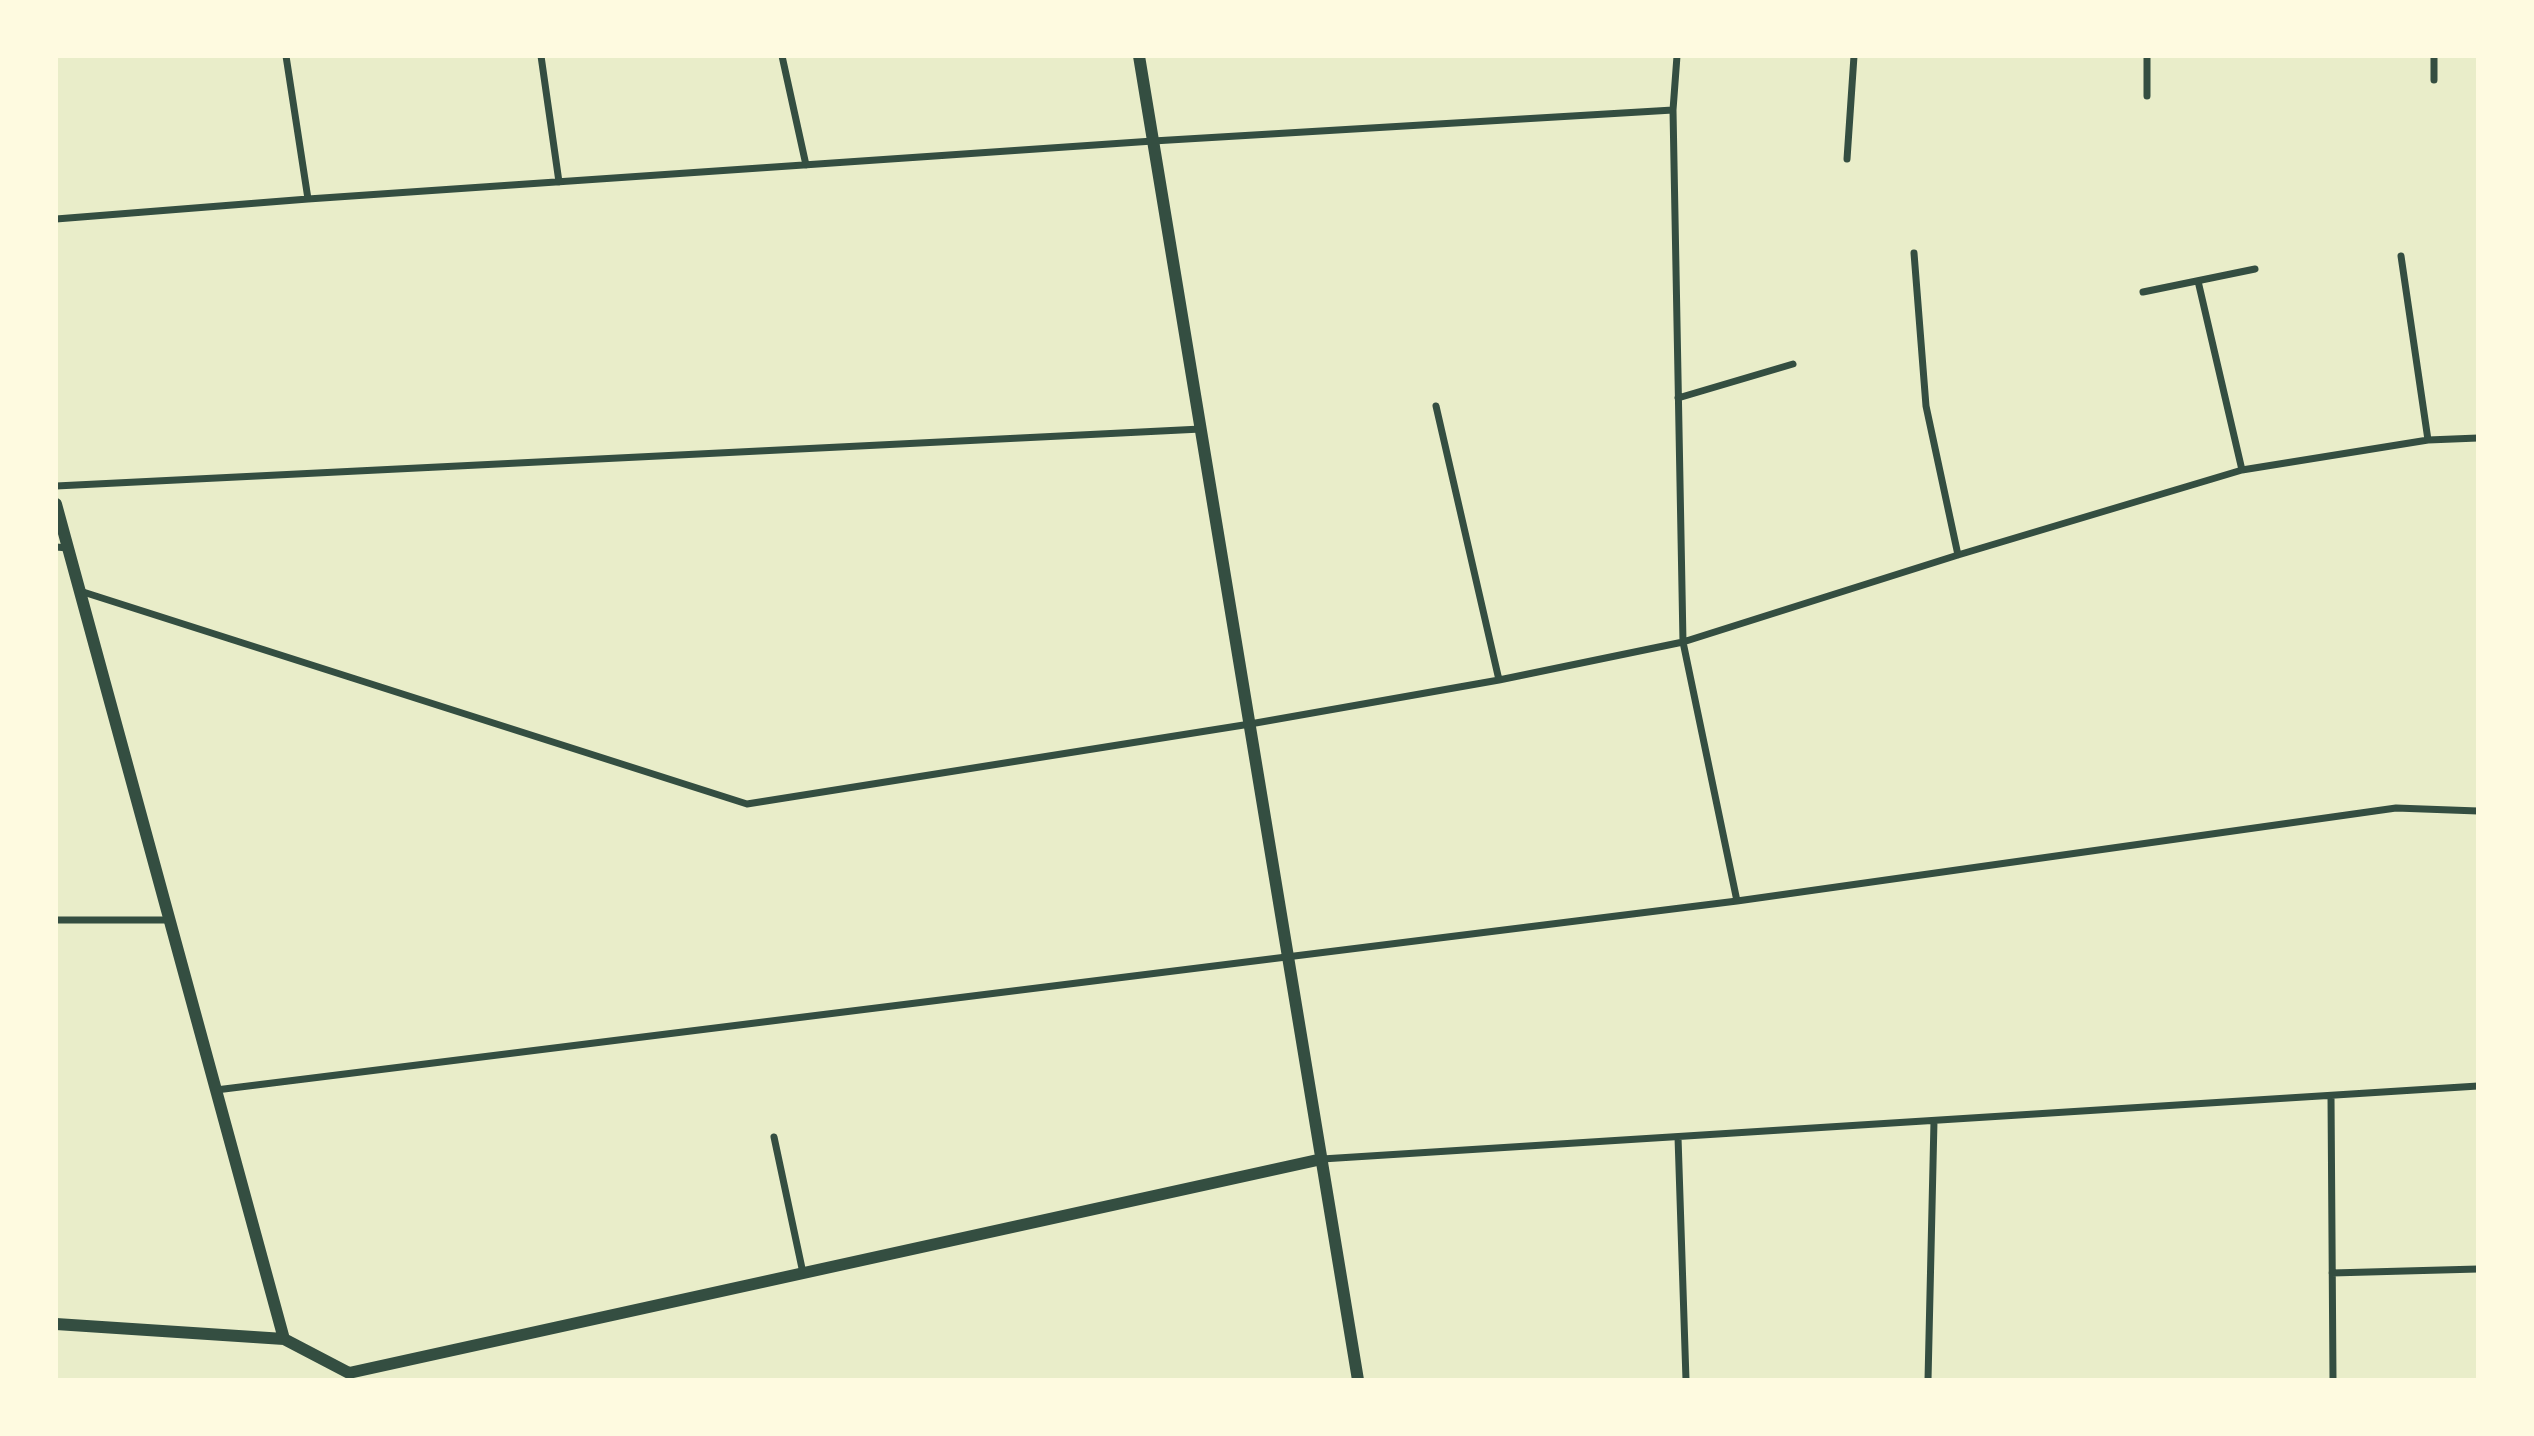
<!DOCTYPE html>
<style>
body{margin:0}
#map{position:relative;width:2534px;height:1436px;overflow:hidden;background:#e9edc9;font-family:"Source Serif 4",serif}
canvas{display:block}
.frame{position:absolute;inset:0;border:58px solid #fefae0;pointer-events:none}
</style>
<div id="map">
<canvas width="2534" height="1436"></canvas>
<div class="frame"></div>
</div>
<script>
const c = document.querySelector('canvas').getContext('2d');
c.lineJoin = 'round';
const poly = rows => new Path2D(rows.map(r => 'M' + r).join(''));
function stroke(path, color, width, dash) { c.strokeStyle = color; c.lineWidth = width; c.lineCap = dash ? 'butt' : 'round'; c.setLineDash(dash || []); c.stroke(path); }
const minor = poly([
 [286,56,308,199],
 [541,56,559,182],
 [782,56,806,165],
 [1677,56,1673,110,1683,642,1737,901],
 [2434,80,2434,56],
 [2147,96,2147,56],
 [1847,159,1854,56],
 [56,219,308,199,1153,141,1673,110],
 [1914,253,1926,406,1958,555],
 [2401,256,2428,440],
 [2198,281,2242,470],
 [2143,292,2255,269],
 [1678,398,1793,364],
 [1436,406,1499,680],
 [56,486,1201,429],
 [56,547,68,548],
 [80,591,747,804,1250,724,1499,680,1683,642,1958,555,2242,470,2428,440,2478,438],
 [56,920,169,920],
 [216,1090,1737,901,2396,808,2478,811],
 [2331,1096,2333,1380],
 [774,1137,803,1273],
 [1678,1137,1686,1380],
 [1322,1159,2478,1086],
 [2332,1273,2478,1269],
 [1928,1380,1934,1121]
]);
const tertiary = poly([
 [1139,56,1358,1380],
 [56,504,284,1339],
 [56,1324,284,1339,349,1373,1322,1159]
]);
stroke(minor, '#344e41', 7);
stroke(tertiary, '#344e41', 12);
</script>
